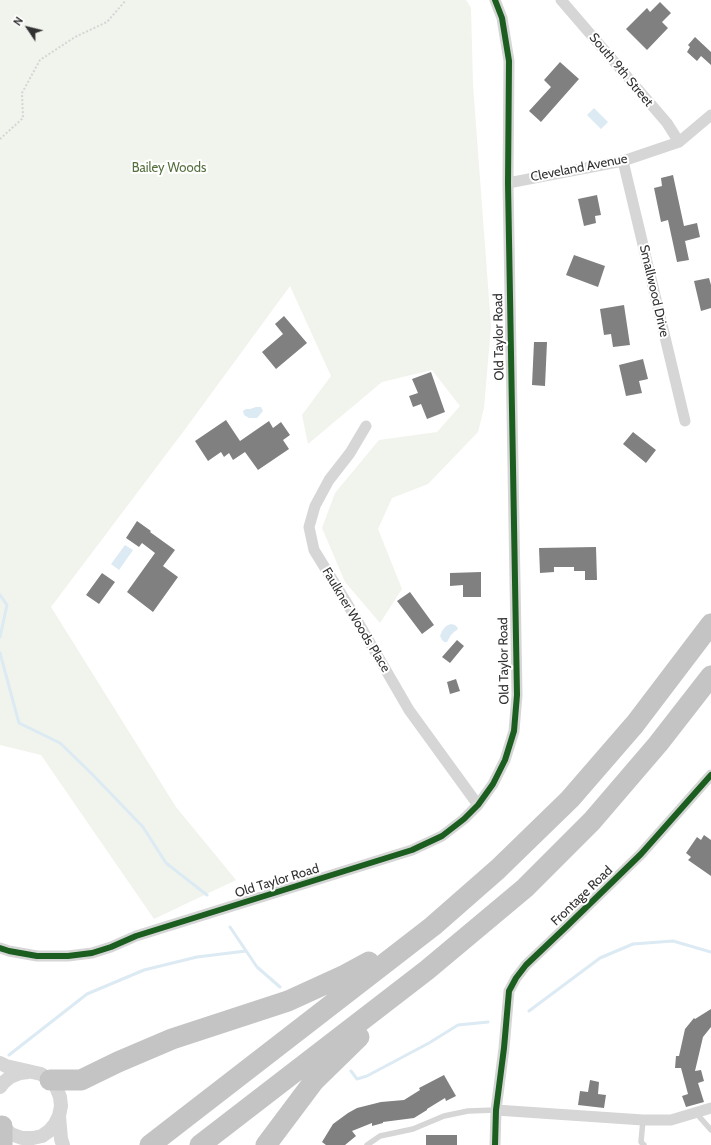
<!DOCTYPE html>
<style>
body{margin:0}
#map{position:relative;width:711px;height:1145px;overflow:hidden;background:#fff;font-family:Cabin,sans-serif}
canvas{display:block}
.north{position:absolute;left:8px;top:8px;width:40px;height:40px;-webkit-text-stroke:3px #fff;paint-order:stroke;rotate:305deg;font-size:11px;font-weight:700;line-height:16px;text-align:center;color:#323232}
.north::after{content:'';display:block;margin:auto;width:14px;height:18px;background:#323232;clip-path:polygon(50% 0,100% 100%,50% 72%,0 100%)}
</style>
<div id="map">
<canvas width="711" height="1145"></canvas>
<div class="north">N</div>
</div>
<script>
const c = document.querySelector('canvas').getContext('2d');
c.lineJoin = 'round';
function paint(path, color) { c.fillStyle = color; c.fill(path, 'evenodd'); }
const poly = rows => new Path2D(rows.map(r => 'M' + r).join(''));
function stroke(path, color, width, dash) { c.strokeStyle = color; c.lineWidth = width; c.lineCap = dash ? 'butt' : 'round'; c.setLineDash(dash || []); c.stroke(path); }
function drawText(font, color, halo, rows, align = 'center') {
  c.font = font + ' Cabin,sans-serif'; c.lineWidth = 4; c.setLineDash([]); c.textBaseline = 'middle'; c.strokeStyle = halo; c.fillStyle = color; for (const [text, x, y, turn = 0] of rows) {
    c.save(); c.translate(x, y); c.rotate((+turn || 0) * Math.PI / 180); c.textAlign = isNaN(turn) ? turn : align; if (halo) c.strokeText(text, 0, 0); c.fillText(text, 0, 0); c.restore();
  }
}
const green = poly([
 [0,0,466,0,471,8,473,85,491,326,484,408,478,432,428,484,392,498,378,529,402,589,380,623,345,582,322,528,335,493,379,440,437,432,460,406,432,370,382,382,308,444,302,415,331,376,290,286,186,428,51,607,176,807,236,880,154,919,41,755,0,745]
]);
const water = poly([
 [594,108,608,122,601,129,587,115],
 [256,407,261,407,263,411,257,418,249,418,244,415,243,411,246,409,250,409],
 [125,545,133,550,119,570,111,564],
 [451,624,455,625,458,628,457,630,454,632,451,635,447,642,444,642,442,640,440,636,442,631,446,626]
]);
const stream = poly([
 [0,595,7,605,0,637],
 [0,653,19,723,60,743,91,773,143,827,166,863,207,895],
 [230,927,257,967,280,987],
 [529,1011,600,958,633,944,673,941,711,952],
 [9,1055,87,994,144,970,197,957,246,951],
 [351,1071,357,1079,367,1076,429,1043,458,1025,488,1022]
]);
const building = poly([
 [660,2,671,13,662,22,668,28,647,50,626,29,647,8,650,12],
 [695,37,711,52,711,65,701,56,697,61,687,52,690,47,688,45],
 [560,62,579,79,541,122,529,111,551,87,544,80],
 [673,175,684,226,697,223,700,237,685,241,689,260,677,262,668,220,661,222,654,188,662,186,661,178],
 [597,195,601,215,595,216,596,223,584,226,578,199],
 [574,255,605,266,598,287,566,275],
 [709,278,711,285,711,308,701,311,694,281],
 [624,305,630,345,613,347,611,334,604,335,600,309],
 [284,316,307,343,276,369,262,352,283,334,275,324],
 [534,342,547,342,545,386,532,385],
 [643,359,648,379,639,381,642,393,626,396,619,365],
 [431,372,445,412,427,419,421,404,413,407,409,396,418,393,412,379],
 [226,420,240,441,269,421,273,428,281,422,290,435,283,440,289,449,258,470,245,452,233,460,229,453,224,457,221,452,208,461,195,441],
 [633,432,656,450,646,463,623,444],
 [137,521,151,531,150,532,175,550,163,566,178,577,153,612,127,592,155,553,142,543,139,547,126,538],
 [596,547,597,580,585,580,585,571,574,571,574,567,554,567,554,572,540,573,539,548],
 [481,572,481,597,463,597,463,585,450,586,450,573],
 [102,573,115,582,99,604,86,595],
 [410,592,434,625,422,634,397,601],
 [457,640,464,646,450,663,442,657],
 [456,679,460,691,450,694,447,682],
 [704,835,711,840,711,876,688,860,691,857,686,853,697,837,701,840],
 [711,1009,711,1027,703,1037,695,1071,701,1070,704,1081,698,1083,704,1102,686,1107,682,1096,688,1094,681,1068,675,1068,676,1056,679,1056,685,1029,694,1018,695,1019],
 [444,1075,456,1096,446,1101,445,1098,427,1109,427,1110,414,1118,383,1122,383,1123,372,1126,372,1123,352,1131,356,1136,345,1145,326,1145,322,1142,333,1124,348,1113,357,1108,381,1102,404,1100,420,1090,419,1088],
 [590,1080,599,1082,598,1094,606,1095,604,1108,578,1105,580,1091,588,1092],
 [426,1135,457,1135,457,1145,426,1145]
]);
const path = poly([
 [0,139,23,118,22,93,40,60,75,37,107,22,126,0]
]);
const service = poly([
 [696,1113,711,1130],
 [643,1120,641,1142,644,1145],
 [367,1145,380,1136,413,1129,444,1116,468,1111,496,1110]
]);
const minor = poly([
 [561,0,667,123,679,142],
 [623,161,685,421],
 [508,183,623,161,679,142,711,115],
 [366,426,350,453,329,480,315,506,309,527,314,550,351,610,409,710,478,805],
 [0,948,9,951,37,956,68,956,92,953,111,947,136,936,412,850,442,836,464,819,478,805,493,784,505,760,514,731,517,695,508,183,509,61,502,18,495,0],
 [496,1110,643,1120,671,1120,711,1108],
 [495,1145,496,1110,504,1048,509,991,516,978,526,965,566,927,641,854,711,775]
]);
const tertiary = poly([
 [0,1063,6,1066,41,1074,50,1080,56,1087,60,1097,61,1106,59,1116,61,1139,63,1145],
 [0,1087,3,1083,10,1077,20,1073,28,1072],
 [0,1123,2,1126,11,1134,22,1138,33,1138,42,1136,49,1131,55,1124,59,1116]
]);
const motorway = poly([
 [50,1080,81,1080,118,1062,172,1039,288,1001,345,975,369,962],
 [2,1145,2,1126],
 [150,1145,433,926,498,869,570,799,635,724,711,624],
 [200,1145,427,970,525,888,592,821,658,744,711,676],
 [266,1145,314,1081,359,1037]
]);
const cycleway = poly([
 [0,948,9,951,37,956,68,956,92,953,111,947,136,936,412,850,442,836,464,819,478,805,493,784,505,760,514,731,517,695,508,183,509,61,502,18,495,0],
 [495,1145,496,1110,504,1048,509,991,516,978,526,965,566,927,641,854,711,775]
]);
const streetNames = [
 ["South 9th Street",621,70,50],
 ["Cleveland Avenue",579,168,-11],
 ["Smallwood Drive",654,291,77],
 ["Old Taylor Road",499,337,-91],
 ["Faulkner Woods Place",356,620,59],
 ["Old Taylor Road",504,661,-91],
 ["Old Taylor Road",277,881,-17],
 ["Frontage Road",582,896,-44]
];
const parkNames = [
 ["Bailey Woods",169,168]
];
paint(green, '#f1f4ed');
paint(water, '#dceaf3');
stroke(stream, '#dceaf3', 3);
paint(building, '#808080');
stroke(path, '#d5d5d5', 2, [2, 2]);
stroke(service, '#d6d6d6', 5.5);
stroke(minor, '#d6d6d6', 11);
stroke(tertiary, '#d6d6d6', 14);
stroke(motorway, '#c4c4c4', 21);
stroke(cycleway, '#1b5e20', 6);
drawText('13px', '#323232', '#fff', streetNames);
drawText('13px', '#556f3e', '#fff', parkNames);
</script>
